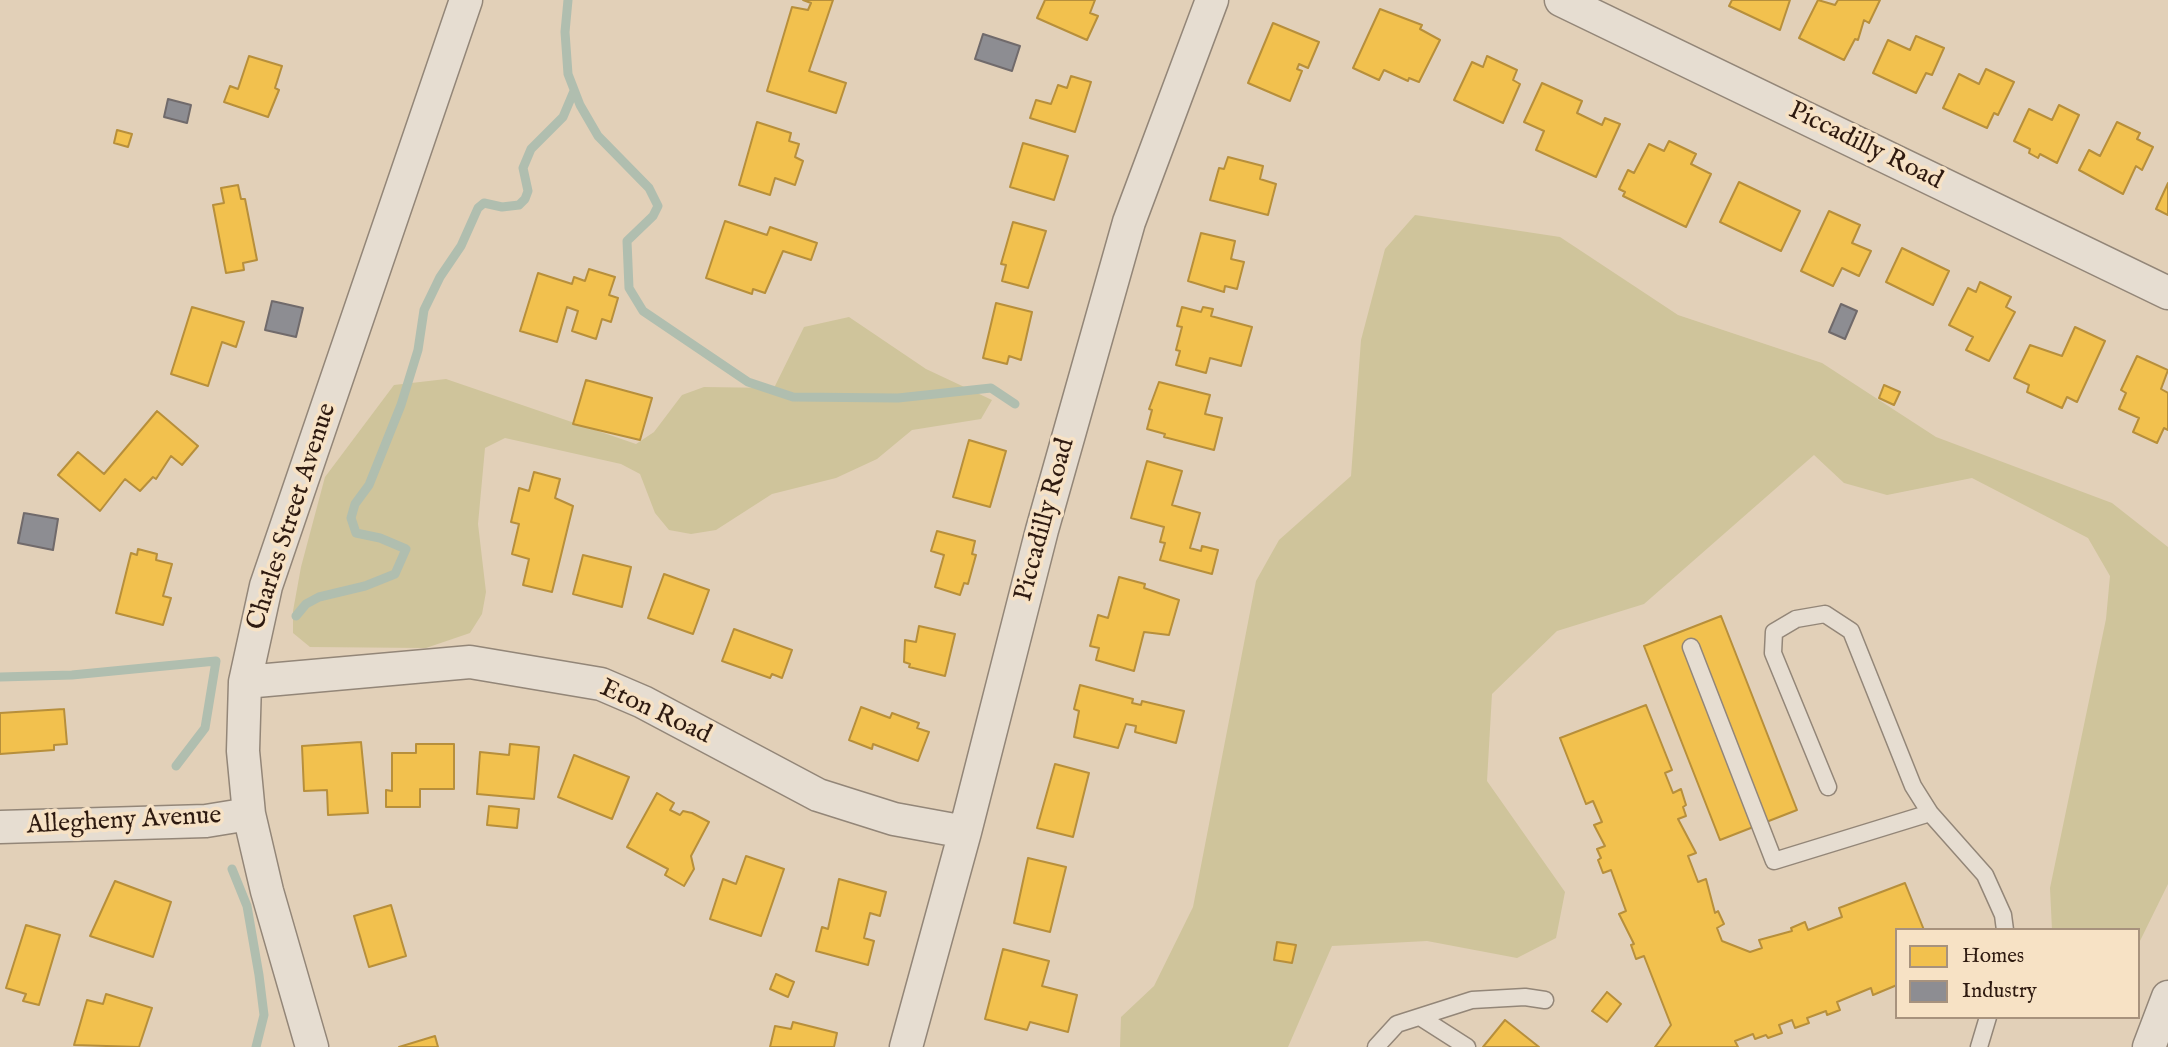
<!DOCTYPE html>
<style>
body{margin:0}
#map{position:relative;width:2168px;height:1047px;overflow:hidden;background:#e2d0b8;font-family:"IM FELL English",serif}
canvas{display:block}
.legend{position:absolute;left:1895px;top:928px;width:245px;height:91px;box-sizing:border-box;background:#f7e2c5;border:2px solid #a7927d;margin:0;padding:9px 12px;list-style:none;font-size:21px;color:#2e1a10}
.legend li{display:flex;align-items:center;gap:14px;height:35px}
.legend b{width:35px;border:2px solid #a7927d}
</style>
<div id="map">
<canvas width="2168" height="1047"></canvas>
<ul class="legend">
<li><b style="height:19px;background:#f2c14e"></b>Homes</li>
<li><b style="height:19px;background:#8d8d92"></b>Industry</li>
</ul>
</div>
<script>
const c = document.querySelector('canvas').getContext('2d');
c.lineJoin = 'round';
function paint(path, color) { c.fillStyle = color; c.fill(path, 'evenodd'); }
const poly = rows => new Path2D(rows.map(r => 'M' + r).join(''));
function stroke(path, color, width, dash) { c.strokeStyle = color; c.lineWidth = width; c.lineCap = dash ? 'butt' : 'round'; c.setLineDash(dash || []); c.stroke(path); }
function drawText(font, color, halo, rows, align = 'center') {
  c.font = font + ' "IM FELL English",serif'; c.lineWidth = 7; c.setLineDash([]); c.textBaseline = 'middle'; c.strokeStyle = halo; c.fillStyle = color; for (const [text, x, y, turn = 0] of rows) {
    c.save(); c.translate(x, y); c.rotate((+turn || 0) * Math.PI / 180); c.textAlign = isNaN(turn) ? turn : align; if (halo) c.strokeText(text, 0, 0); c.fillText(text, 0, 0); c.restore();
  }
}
const green = poly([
 [1415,215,1560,237,1678,315,1822,363,1936,437,2112,503,2168,547,2168,884,2138,945,2138,930,2052,930,2050,888,2106,619,2110,576,2088,538,1972,478,1887,495,1844,483,1814,455,1644,604,1557,631,1492,694,1487,781,1565,892,1556,938,1517,958,1427,941,1332,946,1288,1047,1120,1047,1121,1017,1154,986,1193,907,1256,581,1279,540,1351,476,1361,340,1385,249],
 [849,317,926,369,992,400,981,419,912,430,877,459,836,478,772,494,716,530,691,534,669,530,655,513,640,474,621,464,505,438,485,448,478,524,486,592,482,614,470,633,426,648,310,647,293,633,293,611,301,567,325,477,394,385,446,379,636,444,654,432,682,395,704,387,774,388,804,327]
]);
const homes = poly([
 [803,0,833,0,809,71,846,83,836,113,767,91,792,7,808,10,811,3,803,0],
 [1045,0,1095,0,1090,13,1098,16,1087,40,1037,18,1045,0],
 [1732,0,1790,0,1780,30,1729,6,1732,0],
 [1818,0,1835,5,1838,0,1880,0,1869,23,1864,20,1858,40,1855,39,1844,60,1799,38,1818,0],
 [1380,9,1422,25,1420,29,1440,40,1419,82,1409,78,1408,81,1384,70,1379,80,1353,68,1380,9],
 [1273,23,1319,42,1308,68,1299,64,1297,69,1302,71,1290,101,1248,83,1273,23],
 [1916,36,1944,48,1932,75,1926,73,1916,93,1873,73,1888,40,1910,50,1916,36],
 [249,56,282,66,275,88,279,90,268,117,224,102,230,86,238,89,249,56],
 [1487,56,1517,70,1513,80,1520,84,1503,123,1454,100,1472,62,1483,67,1487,56],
 [1986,69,2014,82,1998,115,1994,113,1987,128,1943,108,1959,74,1979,84,1986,69],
 [1071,76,1091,82,1075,132,1030,118,1036,100,1051,104,1058,85,1067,88,1071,76],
 [1542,83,1582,101,1577,113,1602,125,1605,118,1620,124,1596,177,1536,150,1544,131,1524,122,1542,83],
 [2059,105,2079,115,2057,163,2040,154,2038,158,2029,153,2030,149,2014,141,2029,109,2052,120,2059,105],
 [757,122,791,133,789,141,799,144,795,157,803,161,795,185,775,178,770,195,739,185,757,122],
 [2117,122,2140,133,2137,139,2153,147,2142,170,2136,166,2123,194,2079,170,2089,150,2100,156,2117,122],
 [117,130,132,134,128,147,114,143,117,130],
 [1669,141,1696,154,1691,164,1711,174,1686,227,1623,196,1625,192,1619,189,1628,170,1634,173,1649,144,1664,151,1669,141],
 [1023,143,1068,156,1054,200,1010,187,1023,143],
 [1228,157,1263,166,1260,179,1276,184,1268,215,1210,200,1219,168,1224,169,1228,157],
 [1739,182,1800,211,1781,251,1720,222,1739,182],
 [2168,183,2168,215,2156,209,2168,183],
 [238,185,241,199,245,199,257,260,243,263,244,270,226,273,213,205,224,203,221,188,238,185],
 [1829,211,1860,225,1852,243,1871,251,1859,276,1842,268,1833,286,1801,271,1829,211],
 [725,221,767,235,770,227,817,243,811,260,783,251,765,293,753,289,752,294,706,278,725,221],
 [1013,222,1046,231,1028,288,1002,281,1006,265,1001,264,1013,222],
 [1201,233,1235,241,1231,259,1244,262,1237,289,1225,286,1224,292,1188,281,1201,233],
 [1902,248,1949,271,1933,305,1886,282,1902,248],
 [589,269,615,277,609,295,618,298,611,322,602,319,596,339,572,331,578,311,567,307,557,342,520,331,538,273,572,284,574,277,585,281,589,269],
 [1980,282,2011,297,2006,307,2015,312,1989,361,1966,350,1973,337,1949,325,1968,288,1976,292,1980,282],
 [996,303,1032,312,1021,360,1009,356,1007,364,983,358,996,303],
 [192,307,244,322,236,347,222,342,208,386,171,374,192,307],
 [1182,307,1201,312,1203,307,1213,309,1211,316,1252,327,1241,366,1210,358,1206,373,1176,365,1180,351,1176,350,1182,327,1177,326,1182,307],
 [2075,327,2105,341,2077,402,2067,397,2062,408,2027,392,2029,385,2014,378,2030,345,2062,356,2075,327],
 [2137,356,2168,370,2161,389,2168,393,2168,430,2164,428,2157,443,2133,432,2139,418,2119,409,2126,393,2121,390,2137,356],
 [586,380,652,398,640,440,573,424,586,380],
 [1159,382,1210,395,1205,414,1222,418,1214,450,1164,437,1165,434,1147,429,1152,410,1149,409,1159,382],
 [1884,385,1900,392,1894,405,1879,398,1884,385],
 [157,411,198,446,182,465,171,456,156,479,153,477,140,491,125,479,100,511,58,475,78,452,104,474,157,411],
 [969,440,1006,451,990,507,953,497,969,440],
 [1147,461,1182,471,1172,505,1200,513,1190,548,1201,551,1202,546,1218,550,1212,574,1160,560,1165,543,1160,542,1164,527,1131,518,1147,461],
 [534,472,560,479,555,498,573,506,552,592,523,585,529,559,512,554,519,524,511,522,519,488,529,491,534,472],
 [937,531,975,541,972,554,976,555,968,584,964,583,960,595,935,587,944,555,931,551,937,531],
 [138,549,157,554,156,560,172,564,163,596,171,598,163,625,116,613,131,553,137,555,138,549],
 [583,555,631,567,622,607,573,594,583,555],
 [664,574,709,590,693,634,648,618,664,574],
 [1119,577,1145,584,1144,588,1179,600,1169,635,1144,632,1134,671,1096,660,1099,648,1090,646,1098,615,1108,618,1119,577],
 [1721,616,1797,810,1720,840,1644,646,1721,616],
 [919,626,955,634,945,676,909,667,910,664,904,662,905,640,916,642,919,626],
 [734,629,792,650,782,678,772,674,770,678,722,661,734,629],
 [1080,685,1133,699,1132,703,1141,705,1142,701,1184,711,1176,743,1135,732,1136,726,1126,724,1118,748,1074,737,1079,711,1074,709,1080,685],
 [1646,705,1672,770,1665,773,1673,793,1681,789,1686,805,1683,807,1686,816,1678,819,1696,853,1688,856,1698,882,1706,879,1715,913,1718,911,1724,924,1717,928,1722,941,1750,952,1762,948,1759,940,1792,931,1791,928,1805,922,1808,930,1842,917,1839,908,1905,883,1924,930,1897,930,1897,985,1873,995,1871,988,1837,1002,1840,1010,1827,1015,1826,1011,1807,1018,1809,1023,1795,1028,1792,1020,1779,1025,1782,1033,1768,1038,1766,1035,1755,1039,1753,1034,1735,1041,1738,1047,1655,1047,1671,1025,1644,956,1636,959,1631,945,1634,944,1619,914,1626,911,1611,870,1603,873,1598,860,1601,858,1597,849,1605,846,1594,825,1602,822,1593,801,1586,804,1560,738,1646,705],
 [861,707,890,718,892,713,919,723,917,728,929,732,918,761,873,744,872,749,849,740,861,707],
 [64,709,67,744,54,745,54,750,0,754,0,713,64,709],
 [361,742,368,813,328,815,327,790,304,791,302,746,361,742],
 [416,744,454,744,454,789,420,789,420,807,386,807,386,790,392,791,392,753,416,753,416,744],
 [510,744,539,747,534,799,477,794,480,752,509,755,510,744],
 [574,755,629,777,612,819,558,797,574,755],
 [1055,764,1089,773,1073,837,1037,828,1055,764],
 [657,793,674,803,670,810,680,815,683,811,692,813,709,822,691,856,694,869,684,886,665,875,668,869,627,847,657,793],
 [489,806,519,809,517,828,487,825,489,806],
 [746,856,784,869,761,936,710,919,723,879,736,884,746,856],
 [1028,858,1066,867,1050,932,1014,923,1028,858],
 [839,879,886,892,880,916,870,913,864,938,874,941,868,965,816,951,822,927,828,929,839,879],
 [115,881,171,902,153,957,90,936,115,881],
 [391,905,406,956,369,967,354,916,391,905],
 [26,925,60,935,39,1005,23,1001,26,994,6,988,26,925],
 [1277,942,1296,945,1292,963,1274,960,1277,942],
 [1003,949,1049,961,1042,986,1077,995,1068,1032,1030,1022,1027,1030,985,1019,1003,949],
 [776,974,794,982,788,997,770,989,776,974],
 [1607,992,1621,1004,1607,1022,1592,1011,1607,992],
 [106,994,152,1008,139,1047,74,1045,87,1000,103,1004,106,994],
 [1505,1020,1539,1047,1483,1047,1505,1020],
 [793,1022,837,1033,834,1047,770,1047,775,1026,791,1029,793,1022],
 [435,1036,438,1047,399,1047,435,1036]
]);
const industry = poly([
 [983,34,1020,46,1012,71,975,59,983,34],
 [168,99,191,105,187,123,164,117,168,99],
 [272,301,303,308,296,337,265,330,272,301],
 [1841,304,1857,311,1845,339,1829,332,1841,304],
 [24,513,58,519,53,550,18,543,24,513]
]);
const stream = poly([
 [568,0,565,32,568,74,580,105,598,136,649,188,658,206,653,216,627,241,629,288,643,311,748,382,793,397,898,398,991,388,1015,404],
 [296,616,306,604,319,597,365,586,395,574,406,549,380,538,356,533,351,518,355,504,369,485,401,405,418,350,424,310,440,277,461,246,478,208,484,203,502,207,519,205,525,199,528,191,523,168,531,149,563,117,574,91],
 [0,677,72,675,216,661,205,728,176,766],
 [232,869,247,906,259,975,264,1015,256,1047]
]);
const lane = poly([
 [1691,647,1774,861,1930,813],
 [1828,787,1773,653,1774,632,1796,619,1825,614,1851,631,1913,786,1930,813,1985,875,2003,915,2005,930],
 [1420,1017,1467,1047],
 [1376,1047,1397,1024,1472,1000,1525,997,1545,1000],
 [1979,1047,1988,1017]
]);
const street = poly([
 [1561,0,2168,293],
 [245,682,470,662,601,684,643,702,818,795,894,819,965,832],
 [0,827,206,821,249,814],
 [312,1047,267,891,249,814,243,751,245,682,266,586,466,0],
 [906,1047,965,832,1042,530,1129,222,1212,0],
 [2149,1047,2168,997]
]);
const streetNames = [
 ["Piccadilly Road",1865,147,26],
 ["Charles Street Avenue",293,517,-72],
 ["Piccadilly Road",1046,520,-75],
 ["Eton Road",655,713,25],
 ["Allegheny Avenue",124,822,-3]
];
paint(green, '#cfc49b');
paint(homes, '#f2c14e');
stroke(homes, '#b78f3b', 2);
paint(industry, '#8d8d92');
stroke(industry, '#706a6b', 2);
stroke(stream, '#b0beaf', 9);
stroke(lane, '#938678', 19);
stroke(street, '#938678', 35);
stroke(lane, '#e6ddd1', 16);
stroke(street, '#e6ddd1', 32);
drawText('26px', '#2e1a10', '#f7e2c5', streetNames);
</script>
